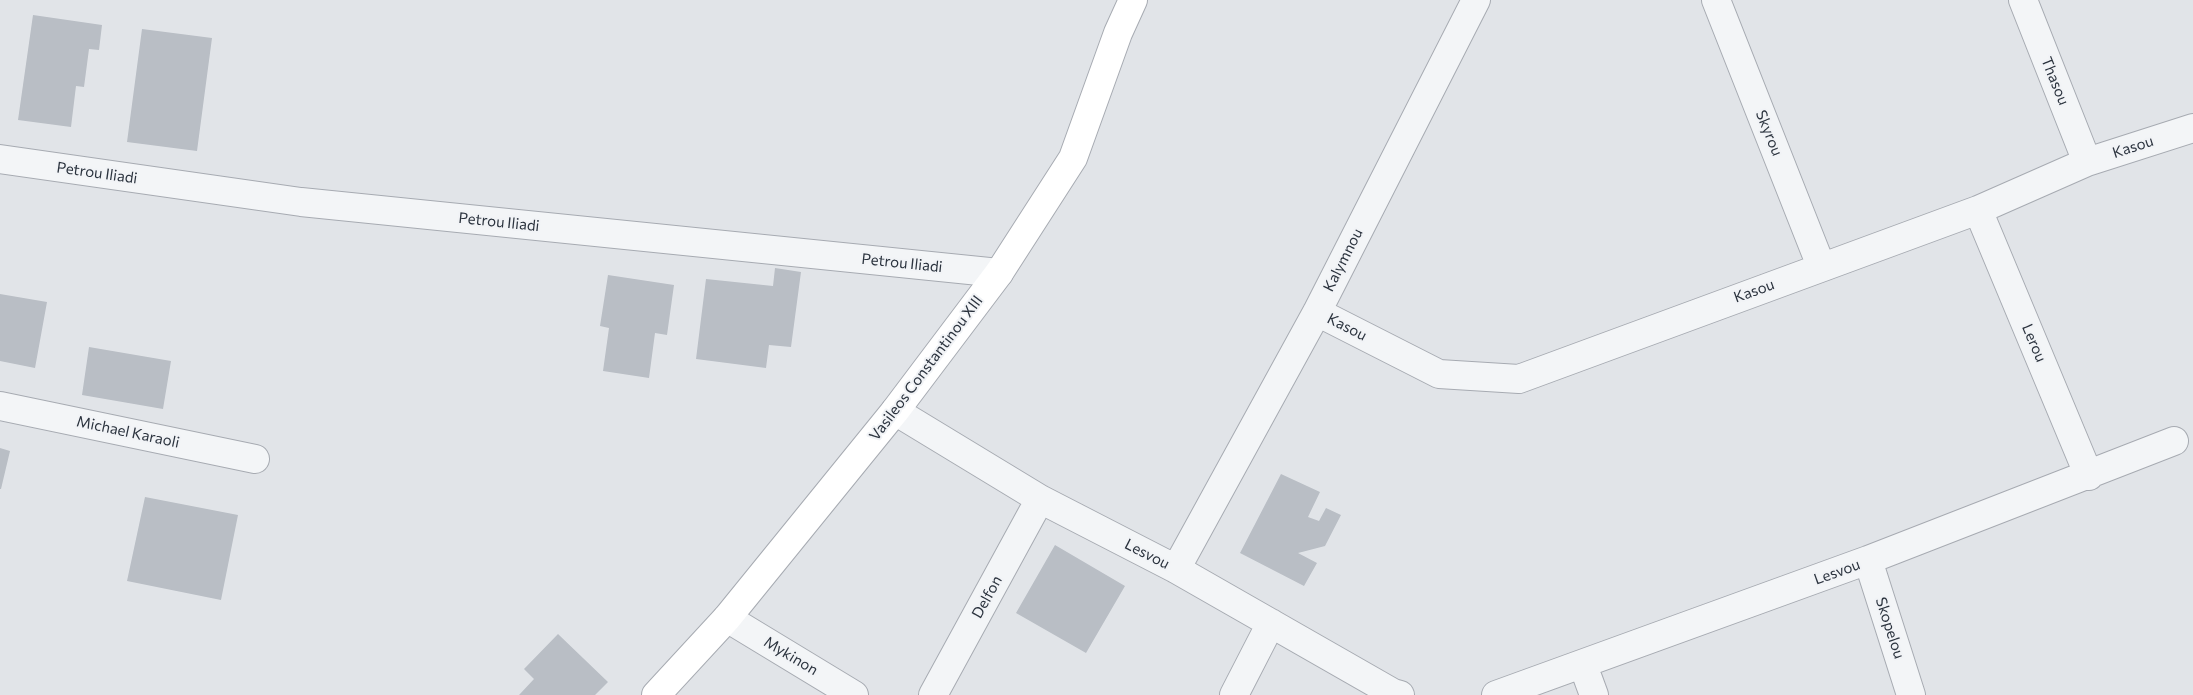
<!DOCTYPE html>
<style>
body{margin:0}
canvas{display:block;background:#e1e4e8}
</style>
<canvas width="2193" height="695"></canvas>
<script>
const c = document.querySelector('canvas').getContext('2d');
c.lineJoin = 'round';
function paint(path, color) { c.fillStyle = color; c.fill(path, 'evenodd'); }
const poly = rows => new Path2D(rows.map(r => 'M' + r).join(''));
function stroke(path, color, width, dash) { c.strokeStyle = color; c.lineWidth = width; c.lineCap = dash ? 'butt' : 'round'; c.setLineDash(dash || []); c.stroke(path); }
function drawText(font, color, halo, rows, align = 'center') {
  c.font = font + ' Commissioner,sans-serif'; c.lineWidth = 4; c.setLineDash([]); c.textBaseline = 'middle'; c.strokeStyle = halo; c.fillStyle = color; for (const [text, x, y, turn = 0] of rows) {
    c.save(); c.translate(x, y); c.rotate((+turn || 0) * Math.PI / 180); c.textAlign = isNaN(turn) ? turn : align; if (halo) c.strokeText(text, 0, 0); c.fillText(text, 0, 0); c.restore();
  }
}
const building = poly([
 [33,15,102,25,99,50,89,49,84,87,76,86,71,127,18,120],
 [142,29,212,38,197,151,127,142],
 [775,268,801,272,791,347,769,345,766,368,696,359,706,279,773,286],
 [608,275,674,285,667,335,655,333,649,378,603,371,609,328,600,326],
 [0,294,47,302,35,368,0,361],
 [89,347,171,361,163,409,82,395],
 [0,448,10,451,1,489,0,489],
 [1281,474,1320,492,1308,517,1319,521,1326,508,1341,515,1325,546,1298,553,1317,563,1304,586,1240,553],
 [145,497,238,515,221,600,127,581],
 [1055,545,1125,586,1086,653,1016,613],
 [558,634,608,682,595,695,519,695,534,679,524,669]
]);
const street = poly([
 [1716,0,1821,266],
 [2023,0,2087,162],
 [0,159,301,202,999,273],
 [1978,210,2089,476],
 [1317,312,1439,374,1519,379,1978,210,2087,162,2193,128],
 [0,406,255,459],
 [895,411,1040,499,1176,569,1393,693,1400,695],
 [1868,560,1911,695],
 [1176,569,1317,312,1476,0],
 [727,618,854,695],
 [1583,665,1594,695],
 [933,695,1040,499],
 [1234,695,1271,623],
 [1496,695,1868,560,2174,441]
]);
const secondary = poly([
 [656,695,727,618,895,411,999,273,1073,158,1118,33,1133,0]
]);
const streetNames = [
 ["Thasou",2055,81,68],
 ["Skyrou",1769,133,68],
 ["Kasou",2133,147,-18],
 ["Petrou Iliadi",97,173,8],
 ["Petrou Iliadi",499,222,6],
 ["Kalymnou",1343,260,-63],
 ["Petrou Iliadi",902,263,6],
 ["Kasou",1754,291,-20],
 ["Kasou",1347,327,27],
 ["Lerou",2034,343,67],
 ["Vasileos Constantinou XIII",926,368,-53],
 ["Michael Karaoli",128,432,12],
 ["Lesvou",1147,554,27],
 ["Lesvou",1837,572,-20],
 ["Delfon",987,597,-61],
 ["Skopelou",1890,628,72],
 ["Mykinon",791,656,31]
];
paint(building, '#b9bec5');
stroke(street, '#a7abb2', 30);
stroke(secondary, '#a7abb2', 30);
stroke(street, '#f3f5f7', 28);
stroke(secondary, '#fff', 28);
drawText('15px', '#2b333e', '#f1f3f6', streetNames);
</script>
